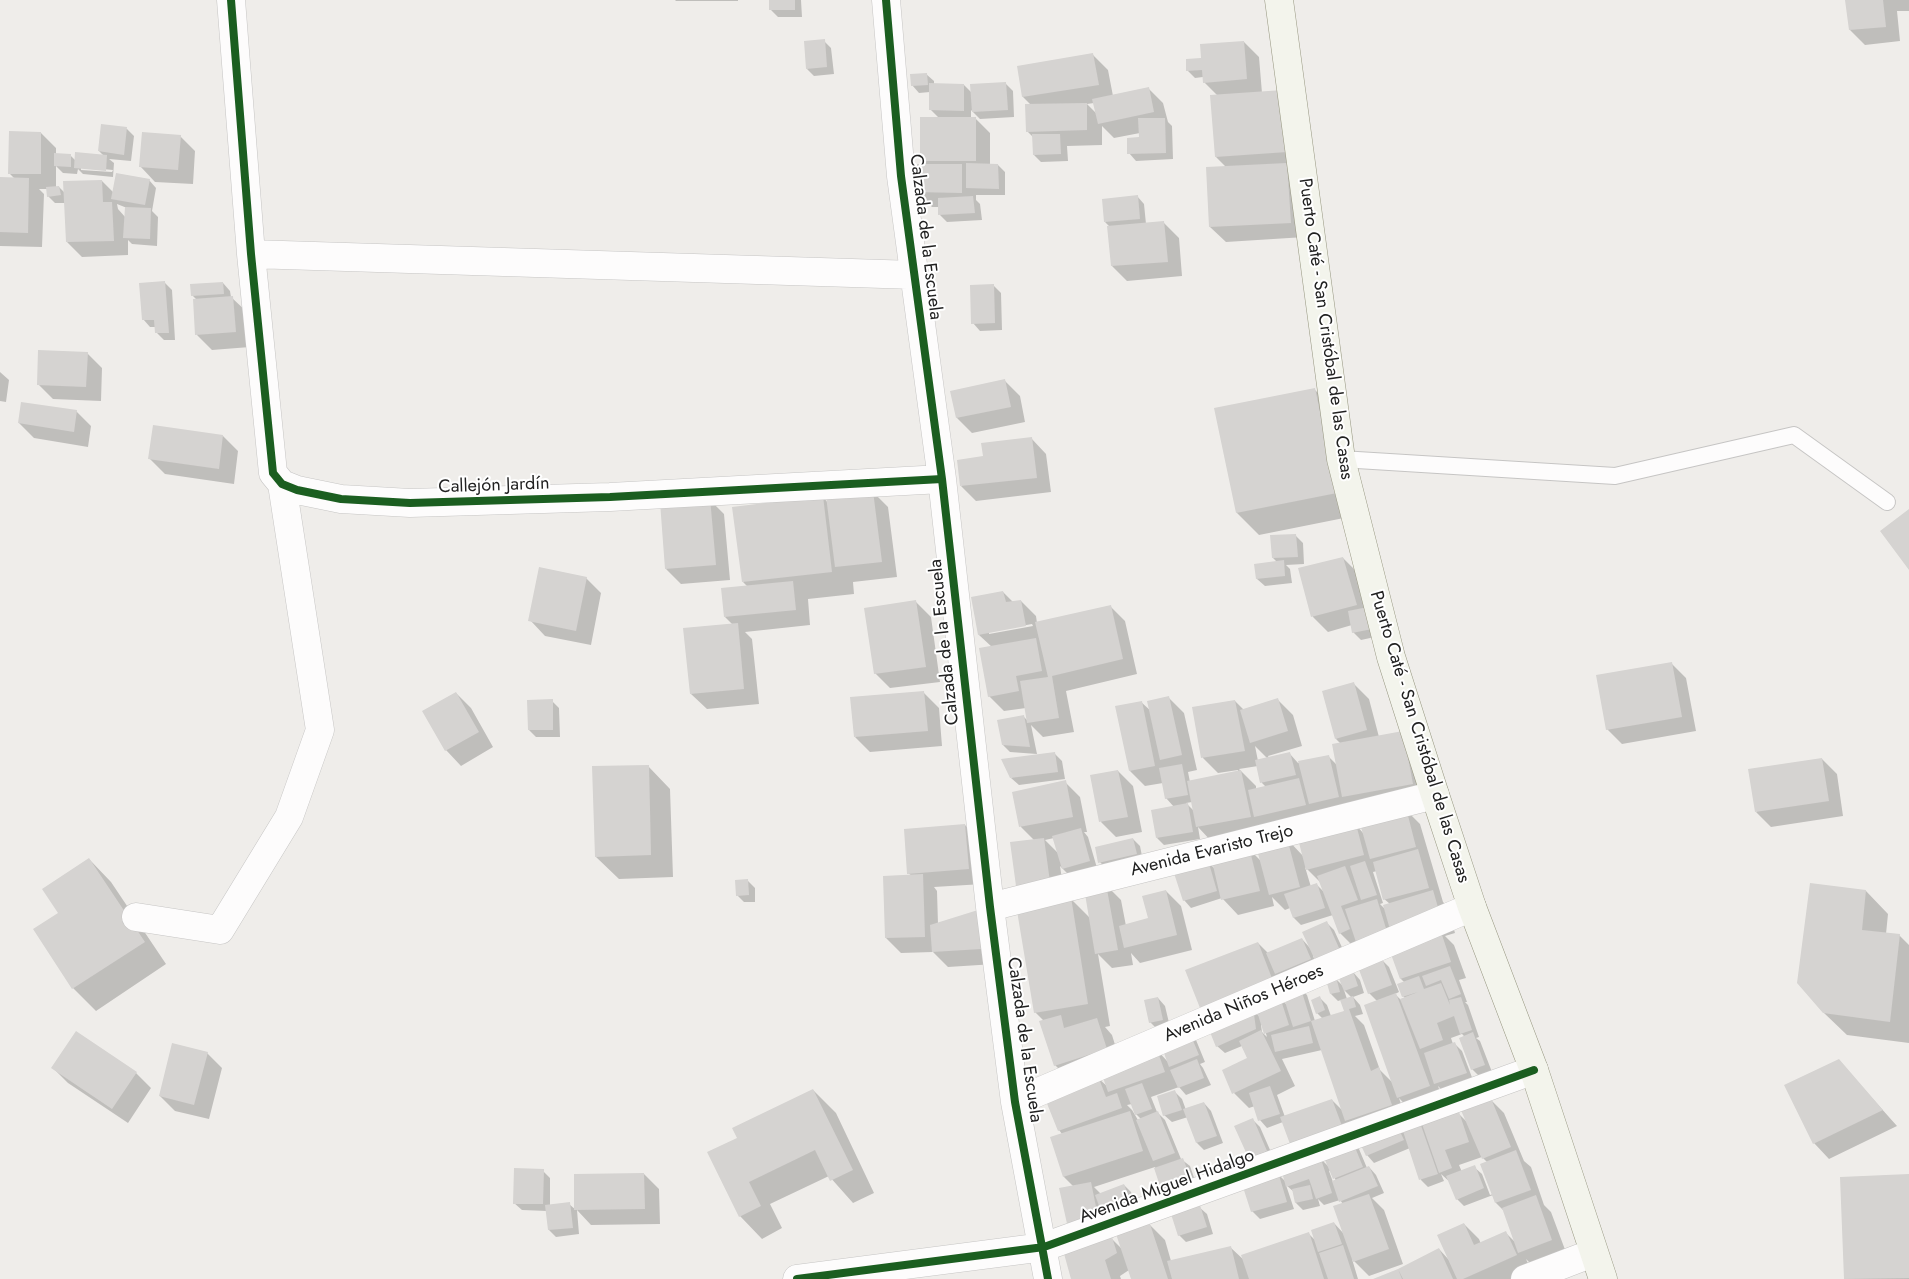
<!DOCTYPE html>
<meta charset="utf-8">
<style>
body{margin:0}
canvas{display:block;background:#efedea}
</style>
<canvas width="1909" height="1279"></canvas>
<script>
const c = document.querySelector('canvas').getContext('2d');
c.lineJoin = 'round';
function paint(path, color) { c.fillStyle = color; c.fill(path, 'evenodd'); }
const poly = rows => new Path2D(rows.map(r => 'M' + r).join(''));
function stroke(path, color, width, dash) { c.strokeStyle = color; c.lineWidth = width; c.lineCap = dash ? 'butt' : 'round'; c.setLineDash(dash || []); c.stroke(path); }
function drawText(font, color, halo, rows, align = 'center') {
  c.font = font + ' Jost,sans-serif'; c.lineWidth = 4; c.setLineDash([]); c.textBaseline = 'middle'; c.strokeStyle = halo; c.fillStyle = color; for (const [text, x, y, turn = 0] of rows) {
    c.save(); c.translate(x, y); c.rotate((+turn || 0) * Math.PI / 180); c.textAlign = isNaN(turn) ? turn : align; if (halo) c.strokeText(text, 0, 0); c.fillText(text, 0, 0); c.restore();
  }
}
const shadow = poly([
 [675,0,738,0,738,1,676,1],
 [770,0,801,0,802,17,778,17,771,10],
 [1846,0,1909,0,1909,11,1897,11,1900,41,1865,45,1850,30],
 [824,41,831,48,834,74,814,76,807,69],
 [1244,42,1259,57,1262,93,1282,91,1305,237,1226,242,1210,227,1226,167,1216,157,1218,96,1204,82,1203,77,1195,78,1187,70,1202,59],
 [1093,55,1108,70,1113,96,1148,88,1163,103,1168,122,1172,126,1173,159,1136,161,1129,153,1140,138,1140,133,1114,138,1102,126,1102,145,1067,146,1068,161,1041,162,1034,155,1033,137,1027,131,1031,105,1023,97,1018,67],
 [1094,103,1097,114,1087,104],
 [926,74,934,81,934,84,964,85,972,93,1005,83,1013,91,1014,117,980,119,971,110,971,118,975,118,990,133,990,165,998,165,1005,172,1005,195,976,195,976,200,980,204,982,220,947,222,940,215,939,207,932,207,917,192,926,165,921,160,939,118,930,109,930,92,919,93,912,85],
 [102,125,127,129,134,136,131,161,109,159,114,163,113,177,83,174,78,169,77,174,63,173,56,166,56,187,59,187,65,193,102,181,113,192,149,180,156,188,152,211,158,217,157,246,132,244,128,240,128,255,82,257,67,242,65,203,55,203,48,196,47,189,39,189,44,194,42,247,0,246,0,178,14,178,10,174,41,133,56,148,56,155,70,155,76,161,104,156,99,151],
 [81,167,113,170,112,172,81,170],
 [117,204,127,208,126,218,118,209],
 [180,136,195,151,193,184,155,182,140,166],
 [1137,196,1144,204,1146,224,1164,223,1179,238,1182,276,1127,281,1112,266,1110,227,1105,222],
 [164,282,172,290,175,340,164,340,157,333,156,327,150,327,143,319],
 [223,283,230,291,231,297,247,312,250,347,212,350,197,335,197,300,192,295],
 [993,285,1001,293,1002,330,980,331,973,323],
 [87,353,102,368,101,401,53,399,38,384],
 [0,372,9,380,6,402,0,401],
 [1005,381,1020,396,1025,422,972,433,957,418,952,392],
 [1315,390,1337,412,1359,515,1259,535,1237,513,1216,409],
 [76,411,91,426,88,447,34,438,19,423],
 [223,436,238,451,234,484,165,474,150,459],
 [1031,438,1046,454,1051,492,976,501,961,486],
 [873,492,888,507,897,577,853,582,854,594,808,599,810,625,745,632,752,639,759,704,707,709,691,694,733,625,725,617,748,587,743,582,823,497,829,504],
 [709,499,724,514,730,580,681,584,666,569],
 [1296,536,1303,543,1304,564,1286,565,1290,569,1292,583,1265,586,1257,579,1256,565,1277,562,1273,558],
 [1343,558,1358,573,1384,635,1361,640,1353,632,1352,625,1328,632,1313,617,1300,569],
 [586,578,601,593,591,645,545,636,530,620],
 [1003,592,1013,602,1021,601,1036,616,1037,623,1110,606,1125,621,1137,674,1066,691,1074,732,1043,737,1031,725,1037,754,1010,752,1003,745,1023,716,1028,721,1026,708,1004,711,989,696,992,647,979,635],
 [1032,624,1033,626,989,634,989,632],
 [916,602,931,617,940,682,890,688,875,673],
 [1671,663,1686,678,1696,731,1622,744,1607,729],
 [1354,684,1369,699,1379,737,1403,733,1427,799,1212,842,1198,827,1200,839,1164,845,1157,838,1174,807,1166,798,1163,783,1145,786,1130,771,1141,702,1151,711,1169,698,1184,713,1197,770,1188,772,1190,782,1238,772,1238,770,1218,773,1203,758,1194,708,1235,701,1244,710,1278,700,1293,715,1302,746,1268,756,1269,758,1290,754,1298,763,1328,756,1337,765,1341,744,1336,739],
 [1255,746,1268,759,1258,761],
 [1258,766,1262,783,1266,787,1256,789,1256,786,1239,769],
 [1192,802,1194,811,1186,803],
 [456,693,471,708,493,747,461,766,446,750],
 [924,693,939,708,942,746,870,752,855,737],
 [552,701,559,708,560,737,536,737,529,730],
 [1055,754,1062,761,1065,779,1019,785,1011,778],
 [1822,759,1837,774,1843,816,1771,827,1756,812],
 [648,766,670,789,673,877,619,879,596,857],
 [1118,771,1133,786,1142,832,1116,837,1101,822],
 [1065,782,1080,797,1087,832,1084,832,1088,837,1097,868,1070,876,1060,866,1065,899,1070,898,1090,918,1106,885,1121,900,1126,926,1149,919,1166,891,1181,906,1192,950,1140,963,1131,953,1133,965,1112,968,1098,954,1110,1026,1105,1027,1112,1035,1120,1061,1156,1049,1168,1062,1189,1033,1196,1040,1205,1062,1200,1064,1203,1068,1211,1085,1186,1095,1179,1087,1151,1097,1157,1112,1165,1120,1181,1159,1190,1166,1199,1192,1164,1194,1155,1167,1094,1187,1101,1194,1124,1185,1131,1192,1136,1206,1111,1226,1114,1237,1111,1238,1122,1249,1150,1225,1165,1240,1171,1261,1230,1247,1245,1261,1309,1234,1316,1241,1334,1223,1344,1234,1343,1204,1340,1200,1324,1205,1318,1199,1320,1206,1303,1210,1296,1203,1294,1192,1286,1185,1294,1209,1260,1219,1252,1211,1278,1174,1286,1182,1319,1157,1330,1168,1324,1153,1283,1122,1267,1128,1260,1120,1255,1106,1249,1108,1234,1093,1248,1059,1242,1046,1225,1053,1217,1046,1218,1024,1201,1008,1258,943,1268,953,1302,939,1310,948,1327,923,1334,930,1346,956,1313,956,1318,967,1300,988,1307,995,1315,1021,1323,1019,1317,1013,1320,998,1327,1005,1331,1016,1346,1011,1341,1000,1338,1001,1331,994,1336,979,1343,986,1353,972,1360,980,1364,993,1353,997,1360,1005,1363,1014,1355,1016,1364,1025,1380,1070,1393,1083,1377,1001,1369,993,1382,960,1389,967,1399,992,1395,994,1401,1000,1405,998,1403,996,1405,983,1401,979,1392,953,1355,948,1340,933,1333,915,1301,925,1294,918,1290,908,1285,910,1272,897,1274,906,1238,915,1222,898,1191,908,1184,900,1207,861,1215,869,1249,849,1261,861,1287,839,1304,857,1356,825,1364,834,1405,809,1420,824,1443,902,1447,906,1455,933,1445,936,1454,945,1466,978,1459,980,1467,1002,1465,1002,1468,1005,1479,1037,1476,1038,1480,1041,1492,1072,1479,1076,1472,1069,1465,1037,1462,1034,1451,1038,1453,1044,1455,1044,1462,1051,1473,1080,1443,1091,1438,1086,1444,1102,1413,1113,1399,1098,1407,1122,1424,1124,1458,1113,1468,1123,1489,1098,1504,1113,1524,1161,1531,1167,1544,1205,1551,1212,1567,1255,1534,1267,1526,1259,1531,1270,1511,1279,1376,1279,1399,1270,1439,1249,1449,1260,1464,1224,1479,1239,1481,1244,1506,1233,1516,1243,1504,1211,1496,1203,1493,1195,1464,1206,1457,1199,1451,1183,1441,1174,1444,1181,1428,1187,1421,1180,1410,1148,1374,1163,1367,1155,1360,1140,1353,1142,1359,1149,1367,1168,1369,1167,1376,1175,1384,1193,1372,1198,1384,1210,1403,1264,1369,1276,1352,1259,1358,1279,1132,1279,1129,1270,1120,1276,1121,1279,1072,1279,1074,1187,1064,1177,1062,1134,1059,1130,1098,1078,1108,1087,1102,1070,1070,1080,1055,1065,1044,1021,1035,1012,1032,901,1017,886,1034,840,1021,827,1014,793],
 [1054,838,1059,854,1045,840],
 [1305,867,1322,884,1325,893,1317,885,1311,887],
 [1377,871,1383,898,1390,904,1385,909,1380,904,1383,903,1373,872],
 [1344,990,1352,998,1347,999],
 [1285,997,1288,1006,1280,998],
 [1257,1007,1260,1017,1252,1009],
 [1263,1024,1267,1037,1262,1032,1261,1025],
 [1322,1050,1343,1111,1332,1100,1285,1117,1277,1095,1295,1086,1282,1059],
 [1132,1104,1136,1114,1127,1105],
 [1132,1110,1141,1119,1138,1120],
 [1401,1122,1405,1134,1395,1124],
 [1482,1157,1487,1162,1493,1194,1490,1195,1482,1174,1474,1167,1462,1172,1459,1165],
 [1331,1170,1336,1181,1333,1182,1329,1171],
 [965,825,980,840,983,884,934,887,937,891,938,924,978,912,995,964,948,967,933,952,901,953,886,938,912,876,908,873],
 [1133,839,1140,846,1143,861,1107,870,1100,862],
 [89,859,111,882,166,964,96,1011,73,988,35,929,60,913],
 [747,880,755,888,755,902,744,902,737,895],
 [1811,885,1866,891,1888,914,1886,934,1899,935,1909,945,1909,1043,1847,1035,1824,1013],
 [1158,998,1165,1006,1170,1027,1158,1030,1150,1022],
 [207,1053,222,1068,209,1119,175,1111,160,1096],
 [1839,1061,1897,1126,1829,1159,1814,1143],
 [53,1068,136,1073,151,1088,128,1123,68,1083],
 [813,1090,836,1113,874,1193,853,1203,829,1176,770,1204,782,1228,762,1239,740,1216,738,1138],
 [1175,1092,1182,1099,1186,1110,1204,1103,1211,1111,1223,1143,1204,1150,1197,1143,1188,1117,1172,1122,1164,1115],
 [1252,1119,1260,1127,1274,1159,1258,1166],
 [543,1171,550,1178,550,1205,569,1204,576,1210,575,1175,644,1174,659,1189,660,1224,591,1225,577,1210,579,1234,556,1237,549,1230,547,1211,522,1210,514,1203],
 [1909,1176,1909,1279,1845,1279,1841,1178],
 [1199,1207,1207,1214,1213,1234,1186,1242,1179,1235]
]);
const building = poly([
 [769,0,795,0,795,10,769,10],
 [1845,0,1883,0,1886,27,1849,30],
 [825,39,827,67,806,69,804,41],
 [1244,41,1247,79,1203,83,1202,70,1186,71,1186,59,1201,58,1200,44],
 [1093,53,1099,85,1022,97,1017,66],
 [927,73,928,85,911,86,910,74],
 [1006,82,1008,110,972,112,970,84],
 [929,83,964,84,964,111,929,110],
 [1149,87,1154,112,1098,124,1092,99],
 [1283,90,1287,152,1215,157,1210,95],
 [1087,103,1087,130,1026,132,1025,104],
 [920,117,976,117,976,161,920,161],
 [1138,118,1165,118,1166,153,1127,154,1127,138,1139,137],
 [101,124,127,127,124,155,98,151],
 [9,131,41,132,41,174,8,174],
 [142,132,181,135,178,170,139,167],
 [1032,134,1060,134,1061,154,1033,155],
 [75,152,107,155,106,171,74,168],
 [54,153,71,154,71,167,54,166],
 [966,163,998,164,999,189,966,188],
 [1287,163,1291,223,1209,227,1206,167],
 [915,164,962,164,962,193,915,192],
 [116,173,150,179,145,205,111,199],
 [0,177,29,178,28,233,0,232],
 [102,180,103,202,112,202,114,241,66,242,63,181],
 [59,186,61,195,47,197,46,187],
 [1138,195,1140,219,1104,222,1102,199],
 [973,196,975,213,938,215,938,198],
 [125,207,151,208,150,239,123,238],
 [1164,221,1168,262,1111,266,1107,226],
 [165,281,169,333,155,333,154,320,142,320,139,283],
 [223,282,224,294,191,296,190,284],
 [994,284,995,323,971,324,970,285],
 [233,296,236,332,195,335,193,299],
 [38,350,88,352,86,387,37,385],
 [1005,379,1011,407,956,418,950,391],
 [1315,388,1337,493,1236,513,1214,408],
 [21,402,77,410,74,432,18,423],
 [153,425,223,435,219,469,148,459],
 [1032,437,1037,478,960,486,957,460,983,456,981,443],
 [873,491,882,562,835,567,826,496],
 [823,496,832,572,742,582,732,507],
 [710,498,716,565,665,569,660,502],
 [1909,509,1909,570,1880,531],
 [1296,534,1298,557,1272,558,1270,535],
 [1343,557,1357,605,1311,617,1298,568],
 [1284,560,1285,576,1256,579,1254,564],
 [539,567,587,577,576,631,528,621],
 [793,581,796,610,724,617,721,588],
 [1003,591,1006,602,1021,600,1026,626,978,635,971,597],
 [916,600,926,667,874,674,864,608],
 [1111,605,1123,659,1052,676,1059,718,1027,723,1020,681,1048,677,1035,622],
 [1373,606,1377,628,1352,633,1348,611],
 [738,623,744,689,690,694,683,628],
 [1036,638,1042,671,1016,676,1019,691,988,697,979,648],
 [1672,662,1682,717,1606,730,1596,675],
 [1354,682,1367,730,1335,739,1322,691],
 [924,691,928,731,854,737,850,697],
 [456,692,479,732,445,751,422,711],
 [1169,696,1182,755,1160,760,1147,701],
 [1278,698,1288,731,1250,743,1240,710],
 [553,699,553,730,528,730,527,700],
 [1235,700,1245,751,1201,758,1192,707],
 [1142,701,1155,766,1129,771,1115,706],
 [1024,715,1030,747,1002,745,997,720],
 [1403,731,1413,784,1342,797,1332,744],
 [1055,752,1058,772,1010,778,1001,759],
 [1290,752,1296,775,1260,783,1255,760],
 [1329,755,1339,797,1309,804,1298,761],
 [1822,758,1829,801,1755,812,1748,769],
 [1182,764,1188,795,1165,799,1159,768],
 [649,765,651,855,595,857,592,766],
 [1118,770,1128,817,1099,822,1090,775],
 [1241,770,1251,817,1196,827,1187,781],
 [1299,778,1306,805,1254,817,1248,790],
 [1066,780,1073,817,1019,827,1012,792],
 [1188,803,1193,832,1156,838,1151,810],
 [1406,808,1416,847,1370,859,1359,820],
 [965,824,969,869,907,874,904,829],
 [1356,824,1364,855,1306,870,1298,839],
 [1081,828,1090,861,1062,869,1052,836],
 [1044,838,1050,882,1016,886,1010,842],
 [1133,838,1137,854,1098,863,1095,847],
 [1287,838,1300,887,1269,895,1256,846],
 [1249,847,1260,891,1221,900,1211,857],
 [1418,849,1429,888,1383,900,1373,862],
 [89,858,145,942,72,989,33,929,58,913,42,889],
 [1208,860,1217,891,1183,901,1173,870],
 [1365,861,1377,895,1361,900,1350,866],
 [1345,866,1358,900,1341,906,1350,929,1339,934,1317,876],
 [923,874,925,937,885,938,883,876],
 [748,879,749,895,736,896,735,880],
 [1317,883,1325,908,1293,918,1284,894],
 [1810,883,1866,890,1862,930,1900,934,1890,1022,1823,1013,1797,983],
 [1106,884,1118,950,1095,954,1084,888],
 [1166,890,1177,935,1124,948,1119,926,1148,918,1142,896],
 [1433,890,1441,918,1391,933,1383,905],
 [1071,897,1088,1004,1034,1013,1016,905],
 [1377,899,1388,935,1357,945,1345,909],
 [978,910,981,949,932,952,930,925],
 [1327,921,1339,948,1315,960,1302,932],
 [1440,929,1451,962,1400,979,1388,946],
 [1302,938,1311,959,1275,974,1266,953],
 [1258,942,1273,981,1200,1008,1185,970],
 [1382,958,1392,985,1368,994,1358,967],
 [1450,966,1461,994,1449,999,1441,980,1426,986,1422,976],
 [1353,971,1358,986,1344,991,1338,976],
 [1419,976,1424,989,1441,983,1450,1005,1449,1000,1461,997,1472,1030,1460,1034,1454,1016,1437,1023,1443,1040,1420,1049,1400,999,1418,992,1402,997,1397,984],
 [1336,977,1340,992,1330,994,1326,980],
 [1300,986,1311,1021,1344,1011,1340,1000,1353,996,1356,1007,1349,1009,1371,1071,1379,1067,1392,1105,1345,1121,1311,1021,1293,1027,1282,992],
 [1396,993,1430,1086,1397,1098,1364,1005],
 [1320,996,1325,1010,1316,1014,1311,1000],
 [1158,997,1163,1020,1149,1023,1144,1000],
 [1280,997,1289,1025,1264,1034,1255,1005],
 [1253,1007,1256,1029,1216,1047,1208,1027],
 [1061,1015,1064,1028,1097,1018,1107,1049,1054,1066,1039,1021],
 [1309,1026,1313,1043,1275,1052,1271,1035],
 [1261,1030,1281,1071,1232,1094,1222,1070,1247,1058,1239,1041],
 [76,1031,137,1072,112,1109,51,1068],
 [1189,1031,1199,1055,1169,1067,1160,1042],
 [1473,1032,1485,1065,1471,1070,1459,1038],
 [1455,1042,1467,1073,1434,1084,1424,1053],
 [172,1043,208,1052,194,1105,159,1096],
 [1156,1047,1165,1072,1108,1092,1099,1066],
 [1197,1059,1204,1078,1178,1088,1170,1070],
 [1839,1059,1883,1110,1813,1144,1784,1085],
 [1098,1076,1106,1097,1117,1093,1122,1108,1058,1131,1044,1096],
 [1142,1083,1152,1109,1135,1115,1125,1089],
 [1270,1086,1280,1114,1258,1121,1249,1093],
 [813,1089,853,1170,830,1181,815,1150,749,1182,761,1206,739,1217,707,1152,737,1138,732,1128],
 [1175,1090,1182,1110,1163,1116,1157,1096],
 [1490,1096,1511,1147,1482,1159,1460,1108],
 [1332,1099,1342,1126,1290,1144,1280,1117],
 [1204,1102,1217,1136,1196,1143,1183,1109],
 [1130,1111,1143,1151,1063,1177,1050,1137],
 [1158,1111,1175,1153,1153,1161,1136,1120],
 [1459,1112,1469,1142,1445,1150,1452,1168,1439,1173,1422,1124],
 [1418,1117,1438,1174,1419,1180,1400,1122],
 [1253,1118,1267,1151,1249,1159,1234,1126],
 [1396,1123,1404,1140,1366,1156,1358,1139],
 [1352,1140,1363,1167,1333,1179,1322,1153],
 [1516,1150,1531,1190,1495,1203,1480,1164],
 [1320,1156,1332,1193,1316,1199,1309,1179,1286,1187,1281,1169],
 [1183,1158,1193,1185,1163,1195,1154,1168],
 [1475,1165,1484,1188,1456,1200,1446,1176],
 [1369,1166,1378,1186,1339,1202,1332,1181],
 [514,1168,544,1169,543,1204,513,1204],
 [1278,1172,1287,1202,1251,1212,1242,1184],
 [644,1173,645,1209,574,1210,574,1174],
 [1909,1174,1909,1278,1844,1279,1840,1177],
 [1091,1182,1099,1222,1068,1228,1059,1188],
 [1124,1184,1133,1208,1104,1219,1095,1195],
 [1310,1185,1313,1199,1295,1203,1292,1189],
 [1369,1194,1389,1249,1353,1262,1333,1206],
 [1536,1195,1552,1240,1518,1253,1502,1208],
 [570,1202,573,1228,548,1230,545,1205],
 [1200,1205,1207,1227,1178,1236,1171,1214],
 [1334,1222,1342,1244,1318,1252,1311,1230],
 [1464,1223,1474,1245,1506,1231,1517,1255,1463,1279,1457,1279,1437,1235],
 [1150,1224,1168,1279,1131,1279,1116,1234],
 [1309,1232,1324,1279,1249,1279,1241,1255],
 [1112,1237,1117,1253,1105,1260,1111,1279,1071,1279,1063,1250],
 [1343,1245,1354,1279,1328,1279,1319,1253],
 [1231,1246,1239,1279,1172,1279,1167,1261],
 [1439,1248,1453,1279,1403,1279,1398,1269,1402,1279,1373,1279,1398,1269]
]);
const lane = poly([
 [1341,459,1615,476,1794,435,1887,502]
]);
const street = poly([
 [231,0,251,254,273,473,282,484,297,490,341,499,410,503,610,497,942,479],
 [886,0,901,176,942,479,990,907,1015,1102,1048,1279],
 [251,254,915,275],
 [990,907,1435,795],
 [136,917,220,930,289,817,320,730,282,484],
 [1015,1102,1472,907],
 [797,1279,1044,1247,1534,1070],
 [1525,1279,1593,1253]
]);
const secondary = poly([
 [1279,0,1341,459,1391,657,1435,795,1472,907,1534,1070,1603,1279]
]);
const cycleway = poly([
 [231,0,251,254,273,473,282,484,297,490,341,499,410,503,610,497,942,479],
 [886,0,901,176,942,479,990,907,1015,1102,1048,1279],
 [797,1279,1044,1247,1534,1070]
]);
const streetNames = [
 ["Calzada de la Escuela",925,237,83],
 ["Puerto Caté - San Cristóbal de las Casas",1325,329,82],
 ["Callejón Jardín",494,486,-2],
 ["Calzada de la Escuela",945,642,-96],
 ["Puerto Caté - San Cristóbal de las Casas",1419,737,73],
 ["Avenida Evaristo Trejo",1212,851,-14],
 ["Avenida Niños Héroes",1244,1004,-23],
 ["Calzada de la Escuela",1024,1040,82],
 ["Avenida Miguel Hidalgo",1167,1187,-20]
];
paint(shadow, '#0003');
paint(building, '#d5d3d1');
stroke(lane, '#c6c5c4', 18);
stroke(street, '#c6c5c4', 29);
stroke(secondary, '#989882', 29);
stroke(lane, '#fdfcfc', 16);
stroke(street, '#fdfcfc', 28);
stroke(secondary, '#f3f4ec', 28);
stroke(cycleway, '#1b5e20', 8);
drawText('18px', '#212121', '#fff', streetNames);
</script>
